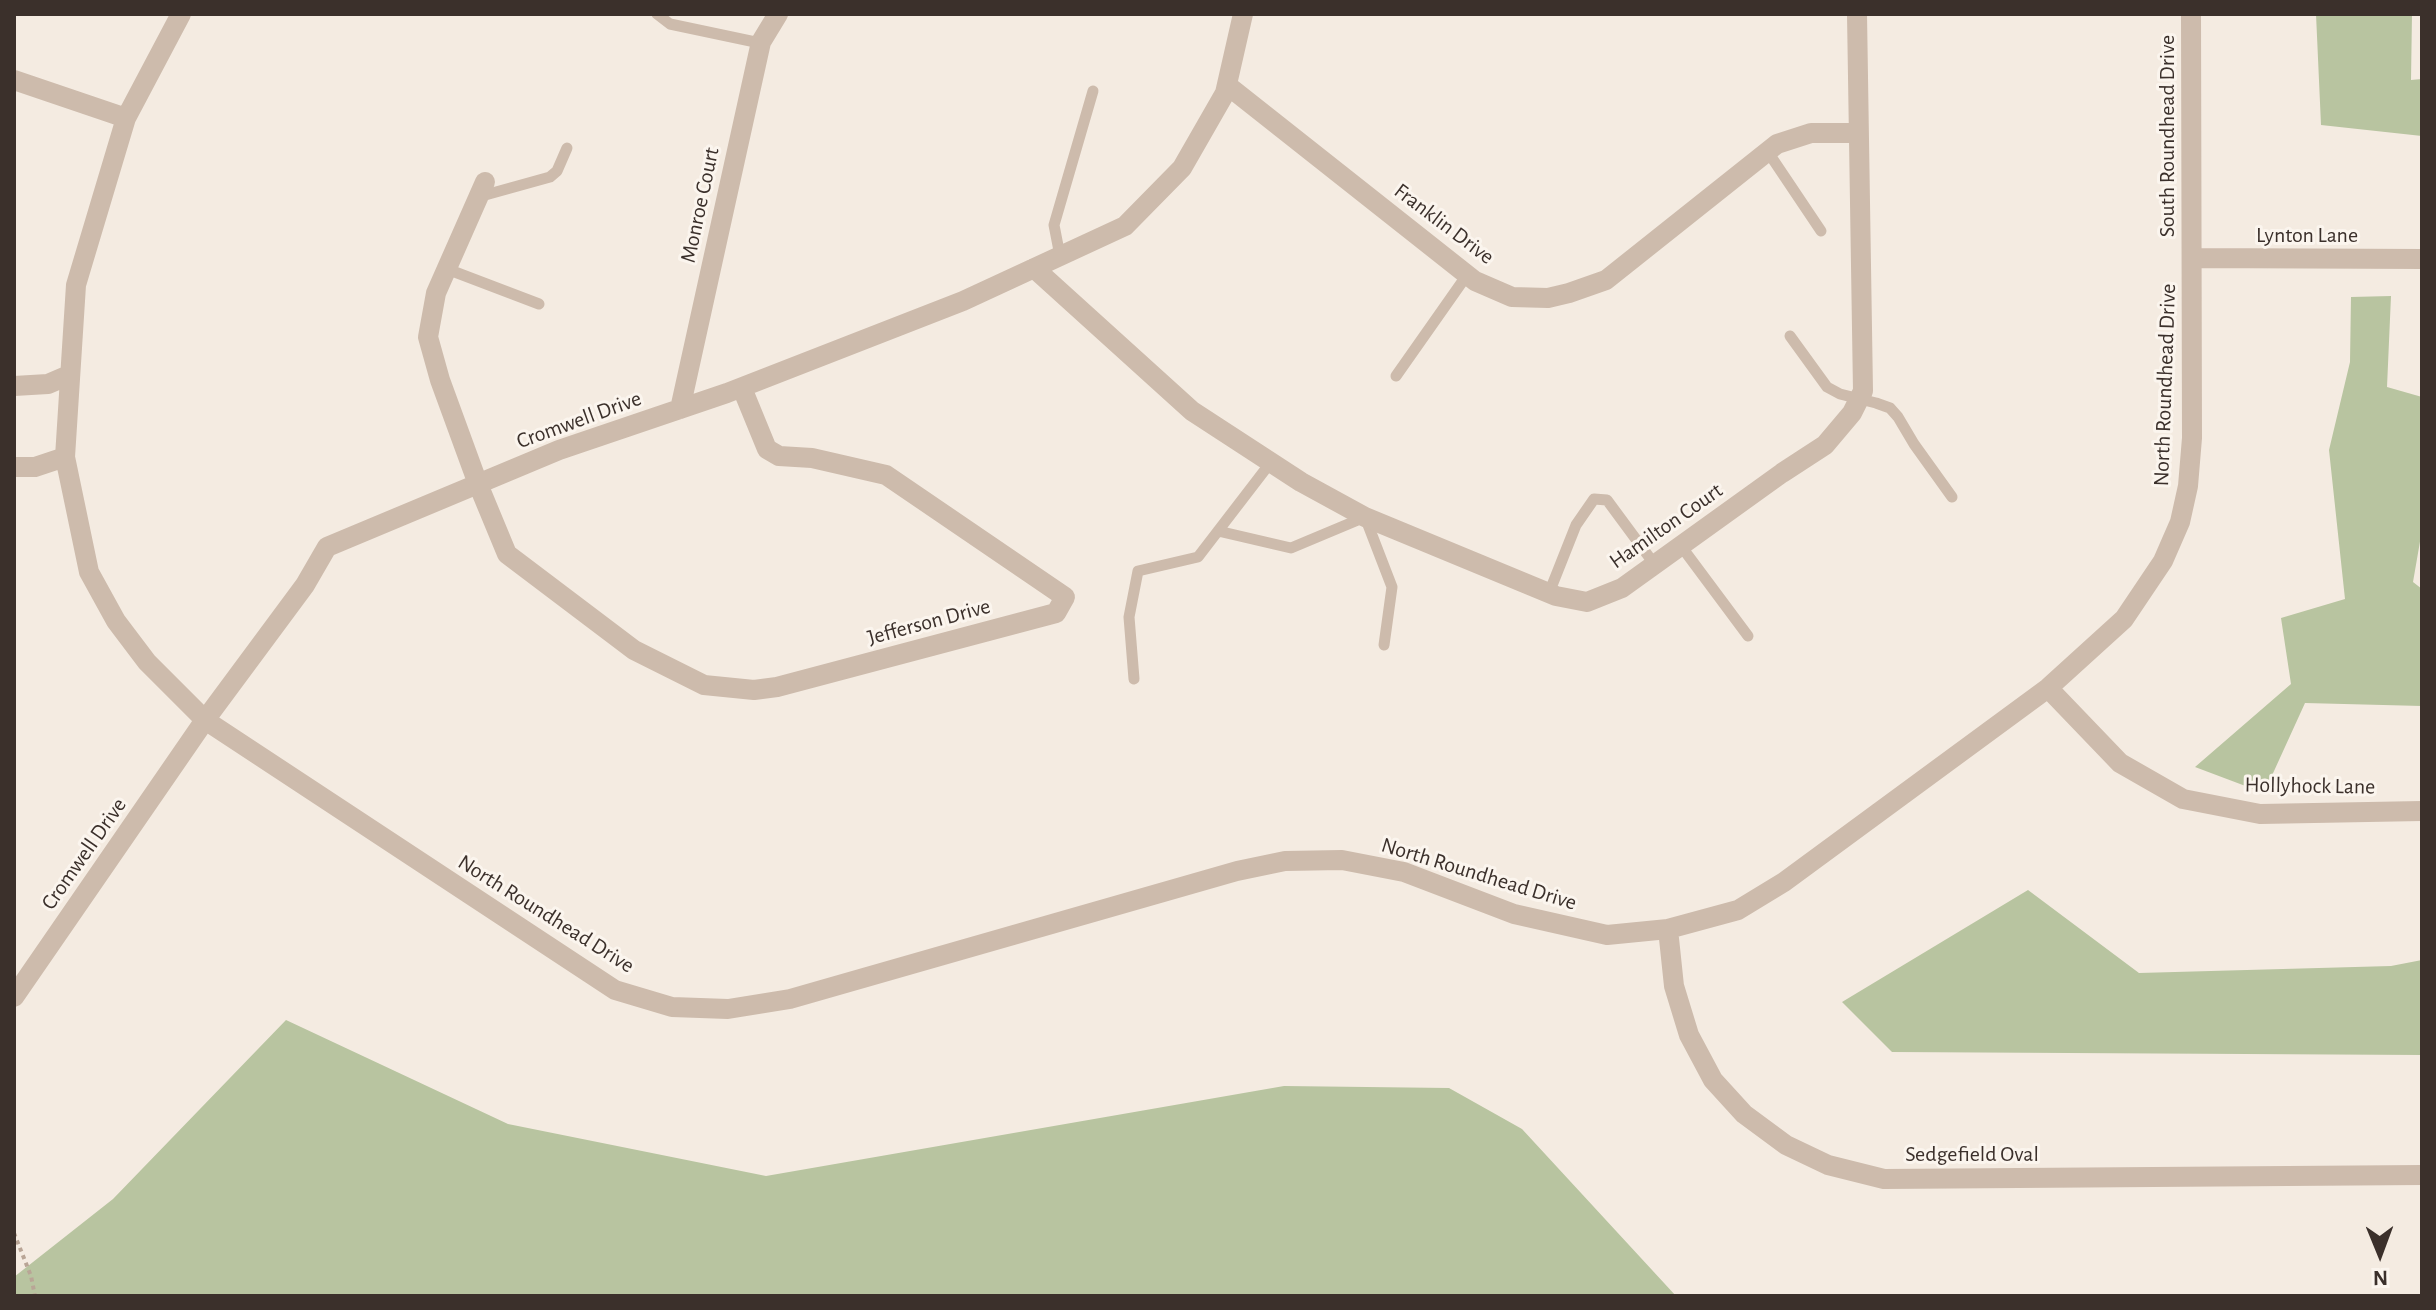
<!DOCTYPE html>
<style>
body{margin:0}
#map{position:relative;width:2436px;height:1310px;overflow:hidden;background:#f4ebe1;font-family:"Alegreya Sans",sans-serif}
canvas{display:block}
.frame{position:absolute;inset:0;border:16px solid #3b302b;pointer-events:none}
.north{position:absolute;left:2340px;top:1214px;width:80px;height:80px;-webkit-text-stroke:6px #fbf5ee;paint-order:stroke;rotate:179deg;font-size:22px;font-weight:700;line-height:32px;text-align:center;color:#3b302b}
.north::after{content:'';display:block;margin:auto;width:28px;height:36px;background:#3b302b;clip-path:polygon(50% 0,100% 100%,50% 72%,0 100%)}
</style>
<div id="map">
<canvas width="2436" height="1310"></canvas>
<div class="frame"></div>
<div class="north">N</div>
</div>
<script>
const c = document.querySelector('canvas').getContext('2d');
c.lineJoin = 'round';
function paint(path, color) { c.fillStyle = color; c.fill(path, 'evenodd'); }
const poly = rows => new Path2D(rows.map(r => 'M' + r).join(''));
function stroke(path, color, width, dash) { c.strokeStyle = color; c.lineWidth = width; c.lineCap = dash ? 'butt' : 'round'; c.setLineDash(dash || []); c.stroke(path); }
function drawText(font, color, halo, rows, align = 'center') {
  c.font = font + ' "Alegreya Sans",sans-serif'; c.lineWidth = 6; c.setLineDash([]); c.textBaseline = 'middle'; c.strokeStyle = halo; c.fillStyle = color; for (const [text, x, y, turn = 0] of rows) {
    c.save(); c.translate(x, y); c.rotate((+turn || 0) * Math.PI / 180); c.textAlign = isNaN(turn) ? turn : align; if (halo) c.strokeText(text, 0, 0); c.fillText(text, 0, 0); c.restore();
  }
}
const green = poly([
 [2316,14,2412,14,2411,80,2422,79,2422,136,2321,125],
 [2391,296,2387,387,2422,397,2422,530,2413,582,2422,589,2422,706,2305,703,2264,793,2195,767,2291,684,2281,618,2345,599,2329,450,2350,362,2351,297],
 [2028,890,2139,973,2391,966,2422,960,2422,1055,1892,1052,1842,1002],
 [286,1020,508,1124,766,1176,1284,1086,1449,1088,1522,1129,1676,1296,14,1296,14,1277,113,1199]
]);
const path = poly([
 [14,1233,31,1276,35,1296]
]);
const lane = poly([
 [657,14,670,24,760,43],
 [1768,152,1821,231],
 [478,197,550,177,557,171,567,148],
 [1060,256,1054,225,1093,91],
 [447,269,539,304],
 [1790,336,1827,387,1840,394,1876,403,1890,408,1898,417,1914,444,1952,497],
 [1396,376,1467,275],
 [1218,531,1291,548,1365,517,1392,587,1384,645],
 [1681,546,1748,636],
 [1549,593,1576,525,1594,499,1607,500,1655,565],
 [1134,679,1129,617,1138,571,1198,557,1271,462]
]);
const street = poly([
 [181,14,126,118,76,285,65,457,89,572,116,621,147,662,205,720,615,990,672,1007,728,1009,790,999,1237,871,1285,861,1342,860,1404,872,1514,914,1607,935,1668,929,1738,910,1784,882,2048,688,2124,619,2163,561,2180,522,2188,486,2192,438,2191,14],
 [14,80,126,118],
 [1227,85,1475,281,1512,297,1548,298,1569,293,1606,280,1777,144,1811,133,1858,133],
 [485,182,436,293,428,337,440,380,478,484,507,554,634,650,704,685,754,690,777,687,1056,613,1065,597,886,475,812,458,779,456,767,449,742,388],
 [2192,258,2422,259],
 [1034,268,1192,411,1301,482,1365,517,1556,596,1587,602,1622,588,1782,473,1825,445,1852,413,1863,391,1857,14],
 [14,386,48,384,69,375],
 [680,409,761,42,778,14],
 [14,467,35,467,65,457],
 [2048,688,2120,763,2183,799,2260,814,2422,811],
 [1668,929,1674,986,1689,1035,1713,1080,1744,1114,1786,1145,1828,1165,1884,1179,2422,1175],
 [14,997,205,720,305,585,327,547,559,450,727,393,963,301,1125,226,1182,168,1225,93,1243,14]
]);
const streetNames = [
 ["South Roundhead Drive",2167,136,-90],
 ["Monroe Court",700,205,-78],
 ["Franklin Drive",1444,224,37],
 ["Lynton Lane",2307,235],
 ["North Roundhead Drive",2165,385,-88],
 ["Cromwell Drive",579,420,-20],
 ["Hamilton Court",1666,526,-35],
 ["Jefferson Drive",929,622,-15],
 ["Hollyhock Lane",2310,786,1],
 ["Cromwell Drive",84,854,-55],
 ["North Roundhead Drive",1479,874,17],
 ["North Roundhead Drive",546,914,32],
 ["Sedgefield Oval",1972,1154]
];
paint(green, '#b8c4a0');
stroke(path, '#b9a596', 4, [4, 4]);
stroke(lane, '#cdbbac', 11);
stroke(street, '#cdbbac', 20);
drawText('22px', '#3b302b', '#fbf5ee', streetNames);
</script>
